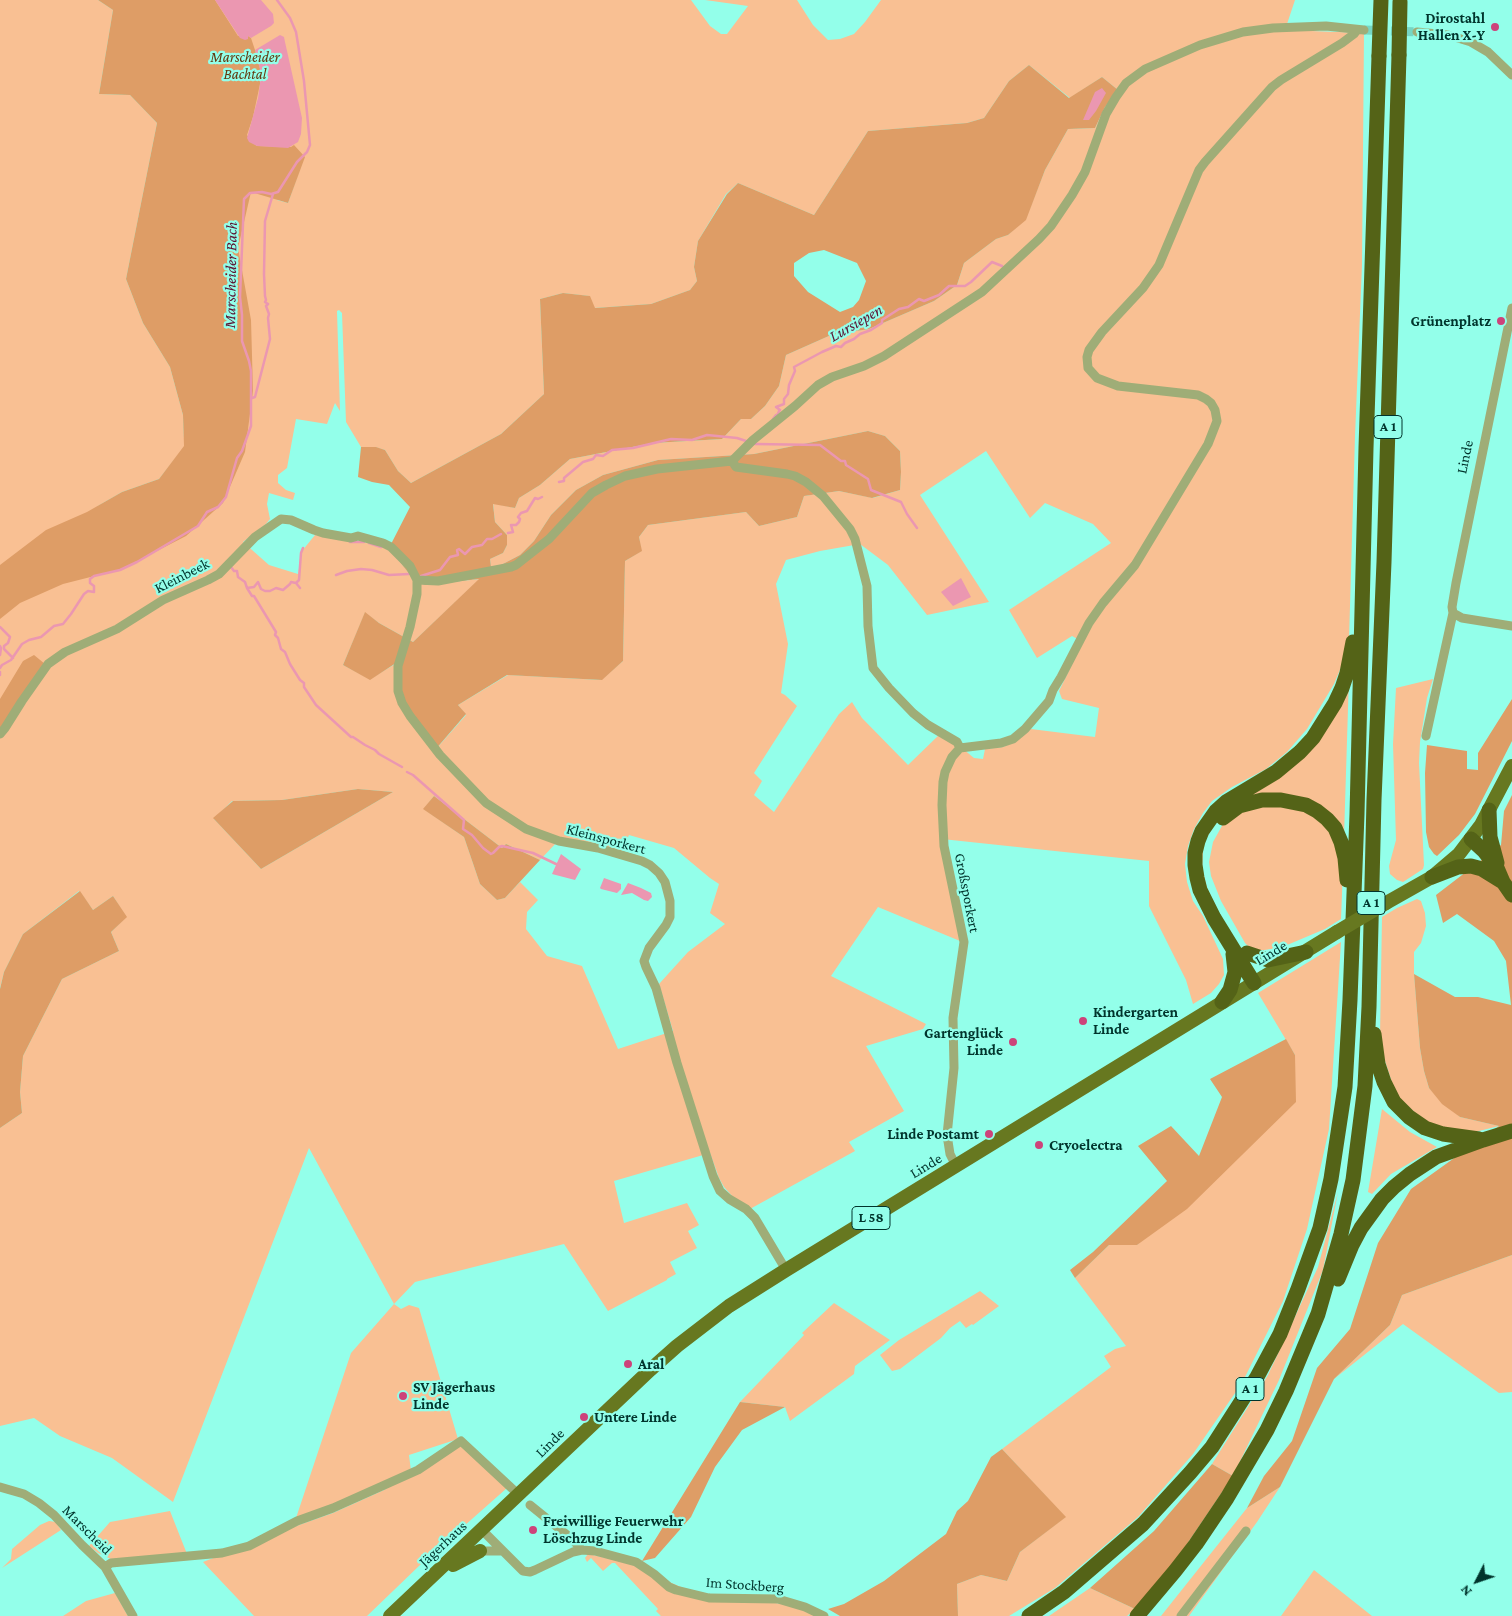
<!DOCTYPE html>
<meta charset="utf-8">
<style>
body{margin:0}
#map{position:relative;width:1512px;height:1616px;overflow:hidden;background:#93ffea;font-family:"Crimson Pro",serif}
canvas{display:block}
.north{position:absolute;left:1452px;top:1556px;width:50px;height:50px;-webkit-text-stroke:4px #93ffea;paint-order:stroke;rotate:229deg;font-size:14px;font-weight:700;line-height:20px;text-align:center;color:#00342c}
.north::after{content:'';display:block;margin:auto;width:18px;height:22px;background:#00342c;clip-path:polygon(50% 0,100% 100%,50% 72%,0 100%)}
</style>
<div id="map">
<canvas width="1512" height="1616"></canvas>
<div class="north">N</div>
</div>
<script>
const c = document.querySelector('canvas').getContext('2d');
c.lineJoin = 'round';
function paint(path, color) { c.fillStyle = color; c.fill(path, 'evenodd'); }
const poly = rows => new Path2D(rows.map(r => 'M' + r).join(''));
function stroke(path, color, width, dash) { c.strokeStyle = color; c.lineWidth = width; c.lineCap = dash ? 'butt' : 'round'; c.setLineDash(dash || []); c.stroke(path); }
function drawText(font, color, halo, rows, align = 'center') {
  c.font = font + ' "Crimson Pro",serif'; c.lineWidth = 4.5; c.setLineDash([]); c.textBaseline = 'middle'; c.strokeStyle = halo; c.fillStyle = color; for (const [text, x, y, turn = 0] of rows) {
    c.save(); c.translate(x, y); c.rotate((+turn || 0) * Math.PI / 180); c.textAlign = isNaN(turn) ? turn : align; if (halo) c.strokeText(text, 0, 0); c.fillText(text, 0, 0); c.restore();
  }
}
const green = poly([
 [0,0,98,0,113,10,99,94,130,95,157,123,126,279,143,323,170,367,183,415,184,439,186,432,199,410,187,301,189,252,195,199,202,157,195,126,181,85,126,0,691,0,710,26,721,34,727,34,748,6,705,0,797,0,813,25,828,40,840,39,854,34,865,22,881,0,1295,0,1285,30,1364,33,1362,265,1355,436,1349,640,1342,665,1334,684,1307,729,1287,752,1266,769,1232,787,1212,801,1203,813,1194,829,1188,846,1185,864,1187,882,1193,901,1203,916,1223,959,1224,975,1219,984,1211,993,1193,1004,1186,980,1149,906,1149,861,942,839,960,941,878,907,831,976,926,1024,923,1029,866,1046,904,1111,849,1142,855,1151,750,1209,734,1198,724,1187,719,1178,710,1153,614,1181,624,1223,687,1203,699,1225,688,1231,697,1248,670,1262,676,1274,667,1279,667,1280,608,1311,564,1244,415,1282,394,1304,401,1309,409,1305,419,1308,458,1439,409,1455,411,1471,332,1505,296,1518,351,1353,394,1304,309,1148,173,1502,112,1458,60,1436,34,1418,0,1426,0,1128,22,1113,20,1092,23,1056,62,979,119,951,111,932,126,917,113,896,93,910,79,891,23,934,4,972,0,988,0,731,7,723,45,664,28,677,12,704,5,722,0,728],
 [1029,65,1070,98,1102,77,1118,90,1105,107,1095,128,1068,129,1045,170,1026,218,1008,235,996,239,964,263,957,285,934,301,869,329,831,335,786,355,779,386,765,406,751,419,741,419,722,439,653,443,570,459,540,485,519,498,515,508,493,503,495,522,507,535,507,545,503,553,490,559,491,567,501,565,520,555,534,541,551,515,576,490,603,475,658,460,754,454,868,431,885,436,900,451,901,472,900,490,873,498,839,491,804,496,797,517,759,526,746,512,648,525,639,537,641,551,625,561,623,661,601,680,508,675,458,705,466,715,437,748,457,772,488,802,510,818,528,828,558,839,557,842,525,830,507,819,485,803,453,772,435,750,400,703,395,677,397,663,370,679,343,665,365,613,379,623,413,642,480,579,425,585,414,580,389,548,358,541,315,535,302,551,298,574,269,565,243,542,266,524,270,519,267,504,269,493,293,500,295,493,286,490,278,483,278,475,287,468,296,419,327,424,335,403,340,411,337,311,339,310,342,313,346,422,361,447,375,447,385,450,398,471,411,483,501,434,544,394,540,299,563,293,589,296,594,308,651,304,690,290,697,281,694,267,698,241,726,194,738,183,814,215,868,131,967,123,984,118,1009,81],
 [302,163,288,203,277,200,279,195],
 [182,450,175,479,165,484,143,490,126,492,96,507,122,492,159,479],
 [986,451,1030,518,1045,503,1093,524,1111,543,1009,610,1037,658,1072,636,1083,642,1059,691,1062,699,1099,708,1095,737,1031,729,1018,740,1003,747,985,749,983,759,974,758,951,739,940,734,908,765,862,718,852,702,839,714,774,812,754,795,762,781,754,773,797,706,785,695,781,693,788,644,776,584,786,560,820,551,860,544,888,565,927,615,989,602,920,495],
 [358,789,393,792,261,869,214,819,232,801,282,800],
 [434,796,502,848,506,844,540,860,557,842,598,849,619,856,629,835,674,848,710,878,719,884,710,913,725,924,688,952,659,984,673,1031,618,1049,582,966,547,956,526,929,527,912,538,900,520,882,505,898,497,900,480,884,464,837,424,809],
 [1349,676,1344,837,1333,818,1324,810,1310,801,1298,797,1271,795,1243,800,1230,809,1220,816,1214,824,1205,841,1203,850,1202,868,1207,888,1219,913,1252,967,1249,969,1216,915,1203,888,1198,861,1202,840,1211,822,1219,814,1236,800,1283,771,1310,745,1335,708],
 [1433,679,1427,698,1420,742,1419,763,1424,865,1423,869,1403,882,1397,880,1390,874,1389,866,1396,840,1393,744,1396,688],
 [1263,803,1308,810,1329,827,1343,869,1341,919,1325,929,1280,948,1264,950,1262,955,1250,948,1245,943,1221,901,1211,876,1209,862,1213,842,1223,824,1230,817],
 [1417,899,1421,901,1425,913,1426,926,1421,943,1414,952,1414,974,1420,1048,1424,1071,1429,1088,1460,1117,1499,1126,1479,1131,1461,1131,1440,1127,1423,1120,1396,1095,1384,1058,1380,1035,1382,917,1397,908],
 [1341,942,1329,1129,1307,1229,1283,1301,1242,1383,1193,1454,1138,1517,1055,1588,1009,1616,958,1616,957,1584,981,1575,1007,1581,1020,1552,1065,1517,1002,1449,1111,1367,1104,1356,1115,1349,1126,1346,1075,1278,1109,1245,1137,1245,1295,1055,1258,993],
 [1382,1109,1410,1132,1437,1147,1391,1174,1372,1194,1368,1192],
 [1338,1192,1323,1270,1279,1380,1233,1476,1212,1464,1268,1375,1318,1267],
 [1512,1255,1512,1392,1499,1393,1403,1324,1334,1379,1390,1325,1402,1295],
 [980,1291,999,1306,973,1325,972,1324,966,1328,960,1321,950,1328,941,1338,900,1369,892,1371,880,1355,899,1340],
 [834,1303,890,1340,855,1366,854,1374,790,1421,785,1407,740,1402,804,1335,802,1333],
 [462,1444,507,1488,420,1565,367,1616,254,1616,203,1562,299,1525,333,1513,384,1490],
 [1280,1487,1257,1522,1189,1616,1161,1616,1247,1508],
 [170,1511,187,1554,113,1560,98,1553,89,1546,110,1522],
 [49,1521,56,1522,61,1530,2,1568,11,1559,12,1549,40,1525],
 [588,1554,629,1563,650,1574,717,1602,770,1602,793,1606,816,1616,661,1616,656,1611,658,1609,615,1563,612,1563,603,1571,591,1558,587,1562,585,1558],
 [1314,1570,1372,1616,1281,1616],
 [1090,1588,1135,1609,1127,1616,1049,1616],
 [115,1593,128,1616,63,1616,86,1601]
]);
const forest = poly([
 [98,0,215,0,238,36,248,36,251,38,258,59,260,69,260,84,253,117,247,135,253,143,257,146,291,147,294,145,305,157,288,203,251,192,238,248,251,320,253,391,245,452,223,503,186,536,122,569,63,584,20,603,0,619,0,565,46,530,87,512,122,492,159,479,184,446,183,415,170,367,143,323,126,279,157,123,130,95,99,94,113,10],
 [1029,65,1069,98,1102,77,1118,90,1105,107,1095,128,1068,129,1045,170,1026,220,1008,235,996,239,964,263,957,285,934,301,869,329,831,335,786,355,779,386,765,406,751,419,741,419,722,439,653,443,570,459,540,485,519,498,515,508,493,504,495,522,507,535,507,545,503,553,490,559,491,567,501,565,520,555,534,541,551,515,576,490,603,475,658,460,754,454,868,431,885,436,900,451,901,472,900,490,872,498,839,491,804,496,797,517,759,526,746,512,648,525,639,537,642,551,625,561,623,661,602,680,507,675,458,705,466,714,435,750,400,703,396,663,370,680,343,665,365,612,379,623,413,642,479,579,425,585,414,580,389,548,410,507,389,485,372,482,358,477,361,447,376,447,385,450,398,471,411,483,501,434,544,394,540,299,563,293,590,296,595,308,651,304,690,290,697,281,694,267,698,241,727,194,738,183,814,215,868,131,967,123,984,118,1009,81],
 [824,250,857,263,866,281,859,300,853,307,840,312,808,292,794,276,794,263,809,253],
 [34,655,45,664,0,731,0,699,23,661],
 [1512,699,1512,741,1475,814,1459,835,1437,856,1434,854,1429,847,1426,832,1425,773,1427,745,1467,751,1467,769,1478,770,1478,753],
 [358,789,393,792,261,869,213,818,233,801,282,800],
 [1512,795,1512,1255,1402,1295,1390,1325,1334,1379,1280,1487,1247,1508,1264,1476,1292,1441,1317,1368,1350,1329,1378,1243,1411,1189,1499,1126,1460,1117,1442,1104,1429,1088,1424,1071,1420,1048,1414,974,1455,997,1478,997,1511,1005,1506,961,1494,941,1457,914,1443,923,1436,895,1501,845,1504,811],
 [434,796,502,848,506,844,540,860,505,898,497,900,480,884,464,837,423,809],
 [80,891,93,910,113,896,127,917,111,932,119,951,62,979,23,1056,20,1092,22,1113,0,1128,0,989,4,972,23,934],
 [1286,1039,1295,1055,1296,1102,1187,1209,1137,1245,1109,1245,1075,1278,1070,1270,1093,1252,1167,1181,1138,1146,1171,1126,1199,1156,1222,1097,1210,1079],
 [740,1402,785,1407,742,1430,715,1467,691,1517,655,1558,642,1561],
 [1002,1449,1066,1517,1020,1552,1007,1581,981,1575,957,1584,958,1616,840,1616,828,1609,844,1604,884,1581,946,1534,957,1511,968,1501,991,1457],
 [1212,1464,1233,1476,1181,1553,1135,1609,1090,1588,1154,1531]
]);
const water = poly([
 [215,0,261,0,273,14,274,23,271,26,251,38,248,36,248,39,245,40,240,38],
 [280,35,284,37,285,42,302,118,301,134,298,142,288,148,257,146,249,142,247,138,258,98,260,84,260,69,255,50],
 [1102,88,1106,93,1096,111,1089,120,1083,120,1095,92],
 [961,578,971,597,953,606,941,592],
 [561,854,581,869,575,880,552,874],
 [604,878,621,884,621,889,617,893,601,889,600,888],
 [628,883,641,888,651,893,652,897,648,901,644,900,632,893,621,895]
]);
const stream = poly([
 [252,398,255,397,256,393,270,339,268,318,269,314,266,306,268,304,265,302,266,300,265,296,264,274,265,221,273,194],
 [773,419,776,415,778,414,779,411,780,410,776,407,784,404,784,399,788,394,789,385,795,371,794,367,822,352,836,346,841,347,845,343,854,339,860,334,871,330,882,323,882,320,899,309,908,307,919,299,924,301,939,295,949,286,965,286,971,282,992,262,1002,266],
 [755,444,820,445,841,461,845,461,846,465,868,479,871,490,901,502,907,514,917,528],
 [559,482,564,481,564,478,583,462,593,459,596,455,603,456,612,450,633,448,671,439,692,440,707,435,737,438,746,441],
 [508,533,513,532,511,525,516,525,519,522,520,519,518,517,521,513,527,511,535,498,538,499,542,497],
 [350,542,364,542],
 [369,543,381,547],
 [231,567,234,571,237,571,238,577,245,582,247,588,254,587,258,582,261,589,265,591,270,591,276,588,283,590,290,584,291,582,296,583,300,588],
 [336,575,347,571,361,569,372,570,389,575,409,574],
 [421,576,440,570,450,557,458,555,457,550,459,549,465,554,472,547,482,545,487,539,492,539,501,534],
 [296,583,299,580,301,553,303,548],
 [247,588,252,596,254,596,276,632,275,635,278,638,281,649,285,652,290,664,300,680,304,683,304,687,316,705,351,737,353,737,365,745,375,750,379,754,402,767],
 [0,627,10,637,8,643,4,646,4,649,13,658],
 [0,646,1,648,0,655],
 [0,668,2,665,11,660,22,644,29,640,41,637,54,626,63,624,71,614,84,594,88,591,94,592,94,586,90,583,90,579,94,576,120,570,137,562,198,526,207,512,218,507,226,497,237,458,242,451,251,426,251,371,249,361,242,341,242,315,240,297,244,199,250,193,262,192,271,194,278,192,297,162,307,152,310,145,304,81,296,32,290,18,277,0],
 [0,672,0,675],
 [407,772,413,775,464,820,463,829,472,835,483,848,491,854,493,853,499,847,502,846,533,853,556,864]
]);
const minorTunnel = poly([
 [1364,30,1417,32]
]);
const minor = poly([
 [1417,32,1448,35,1471,42,1488,52,1512,75],
 [732,461,736,467,787,474,795,476,806,482,823,496,850,529,855,539,867,586,868,626,873,668,889,688,913,713,928,725,957,742,960,748],
 [417,580,438,581,511,567,516,565,549,539,592,493,606,485,625,476,657,469,732,461,753,440,795,406,818,385,832,377,864,366,884,356,982,292,1039,239,1051,226,1072,195,1085,172,1106,114,1116,97,1126,83,1145,69,1200,45,1243,32,1273,28,1326,26,1364,30],
 [1453,613,1462,618,1512,626],
 [0,734,5,728,22,701,48,664,65,652,117,629,163,600,208,580,219,574,255,537,281,519,291,520,314,530,323,533,351,538,358,536,383,543,391,547,410,566,417,580,417,594,410,627,398,666,398,691,402,703,410,716,440,755,486,803,526,829,559,841,598,848,642,861,650,865,659,873,665,882,670,901,670,917,666,925,649,948,644,961,646,967,656,988,677,1063,713,1176,720,1191,729,1199,746,1209,755,1218,786,1270],
 [1426,736,1453,613,1452,607,1456,583,1512,308],
 [956,1166,950,1154,947,1135,954,1068,953,1018,964,942,944,846,942,805,943,782,945,772,952,757,960,748,1001,743,1013,739,1025,729,1049,701,1053,690,1061,677,1089,623,1103,603,1135,565,1208,444,1217,421,1215,410,1211,403,1206,399,1198,395,1118,386,1097,378,1088,368,1087,357,1089,350,1102,332,1143,288,1159,265,1199,170,1205,162,1272,87,1281,80,1342,43,1354,34,1357,30],
 [0,1487,24,1494,39,1503,54,1515,82,1545,105,1567,133,1616],
 [530,1505,572,1539,582,1550],
 [482,1530,523,1571,530,1572,535,1570,573,1552,582,1550,595,1551,636,1562,654,1574,669,1587,676,1590,709,1598,778,1599,805,1607,824,1616],
 [480,1551,502,1551],
 [105,1567,111,1563,222,1553,249,1546,297,1521,333,1508,418,1470,461,1441,519,1495],
 [1181,1616,1246,1531]
]);
const primary = poly([
 [1386,903,1432,877,1459,854,1481,825,1512,766],
 [453,1565,480,1551],
 [390,1616,650,1370,677,1346,729,1306,786,1270,1337,932]
]);
const motorway = poly([
 [1489,810,1490,837,1497,863],
 [1223,818,1239,806,1262,800,1281,800,1306,805,1317,811,1327,819,1335,828,1341,842,1345,858,1347,880],
 [1471,839,1484,851,1497,868,1503,882,1512,895],
 [1432,877,1458,867,1471,866,1482,869,1503,882],
 [1247,953,1268,960,1306,952],
 [1254,983,1214,918,1200,890,1197,878,1195,865,1195,853,1198,841,1202,831,1216,811,1226,802,1276,772,1300,752,1313,738,1335,703,1342,688,1347,673,1353,642],
 [1222,1002,1230,990,1235,972,1233,954],
 [1374,1034,1378,1064,1384,1082,1394,1102,1409,1117,1425,1128,1443,1134,1479,1139],
 [1338,1279,1352,1245,1361,1228,1382,1199,1394,1187,1410,1174,1436,1157,1483,1140,1512,1131],
 [1029,1616,1064,1592,1143,1524,1190,1473,1212,1447,1257,1377,1280,1334,1298,1289,1320,1228,1331,1179,1345,1087,1350,1000,1357,814,1366,448,1379,56],
 [1137,1616,1175,1571,1196,1544,1227,1498,1267,1430,1286,1391,1318,1314,1341,1234,1353,1180,1365,1086,1369,1007,1374,800,1384,562,1399,55]
]);
const primaryBridge = poly([
 [1337,932,1386,903]
]);
const motorwayBridge = poly([
 [1399,55,1400,2],
 [1379,56,1381,0]
]);
const markers = [
 [1495,27,5,"#cd437a"],
 [1501,321,5,"#cd437a"],
 [1083,1021,5,"#cd437a"],
 [1013,1042,5,"#cd437a"],
 [989,1134,5,"#cd437a"],
 [1039,1145,5,"#cd437a"],
 [628,1364,5,"#cd437a"],
 [403,1396,5,"#cd437a"],
 [584,1417,5,"#cd437a"],
 [533,1530,5,"#cd437a"]
];
const shields = [
 [1388,427,28],
 [1371,903,28],
 [871,1218,38],
 [1250,1389,28]
];
const shieldNames = [
 ["A 1",1388,427],
 ["A 1",1371,903],
 ["L 58",871,1218],
 ["A 1",1250,1389]
];
const poiNames = [
 ["Dirostahl",1485,18,"right"],
 ["Hallen X-Y",1485,35,"right"],
 ["Grünenplatz",1491,321,"right"],
 ["Kindergarten",1093,1012],
 ["Linde",1093,1029],
 ["Gartenglück",1003,1033,"right"],
 ["Linde",1003,1050,"right"],
 ["Linde Postamt",979,1134,"right"],
 ["Cryoelectra",1049,1145],
 ["Aral",638,1364],
 ["SV Jägerhaus",413,1387],
 ["Linde",413,1404],
 ["Untere Linde",594,1417],
 ["Freiwillige Feuerwehr",543,1521],
 ["Löschzug Linde",543,1538]
];
const parkNames = [
 ["Marscheider",245,57],
 ["Bachtal",245,74]
];
const streetNames = [
 ["Linde",1465,457,-78],
 ["Kleinbeek",182,576,-27],
 ["Kleinsporkert",606,839,15],
 ["Großsporkert",967,893,79],
 ["Linde",1271,953,-31],
 ["Linde",926,1166,-31],
 ["Linde",550,1443,-45],
 ["Marscheid",87,1530,45],
 ["Jägerhaus",443,1544,-43],
 ["Im Stockberg",745,1585,4]
];
const waterNames = [
 ["Marscheider Bach",231,275,-89],
 ["Lursiepen",856,323,-30]
];
paint(green, '#f9c093');
paint(forest, '#de9d66');
paint(water, '#eb97b1');
stroke(stream, '#eb97b1', 2.5);
stroke(minorTunnel, '#76d6c4', 9, [9, 4.5]);
stroke(minor, '#9fad77', 9);
stroke(primary, '#677820', 14);
stroke(motorway, '#546317', 15);
stroke(primaryBridge, '#677820', 14);
stroke(motorwayBridge, '#546317', 15);
for (const [x, y, r, color] of markers) { const dot = new Path2D(); dot.arc(x, y, r, 0, 2 * Math.PI); c.fillStyle = color; c.fill(dot); stroke(dot, '#93ffea', 2); }
for (const [x, y, w] of shields) { const box = new Path2D(); box.roundRect(x - w / 2, y - 11.5, w, 23, 4); c.fillStyle = '#93ffea'; c.fill(box); stroke(box, '#00342c', 1); }
drawText('bold 14px', '#00342c', null, shieldNames);
drawText('bold 15px', '#00342c', '#93ffea', poiNames, 'left');
drawText('italic 15px', '#63380e', '#93ffea', parkNames);
drawText('15px', '#00342c', '#93ffea', streetNames);
drawText('italic 16px', '#5c1231', '#93ffea', waterNames);
</script>
